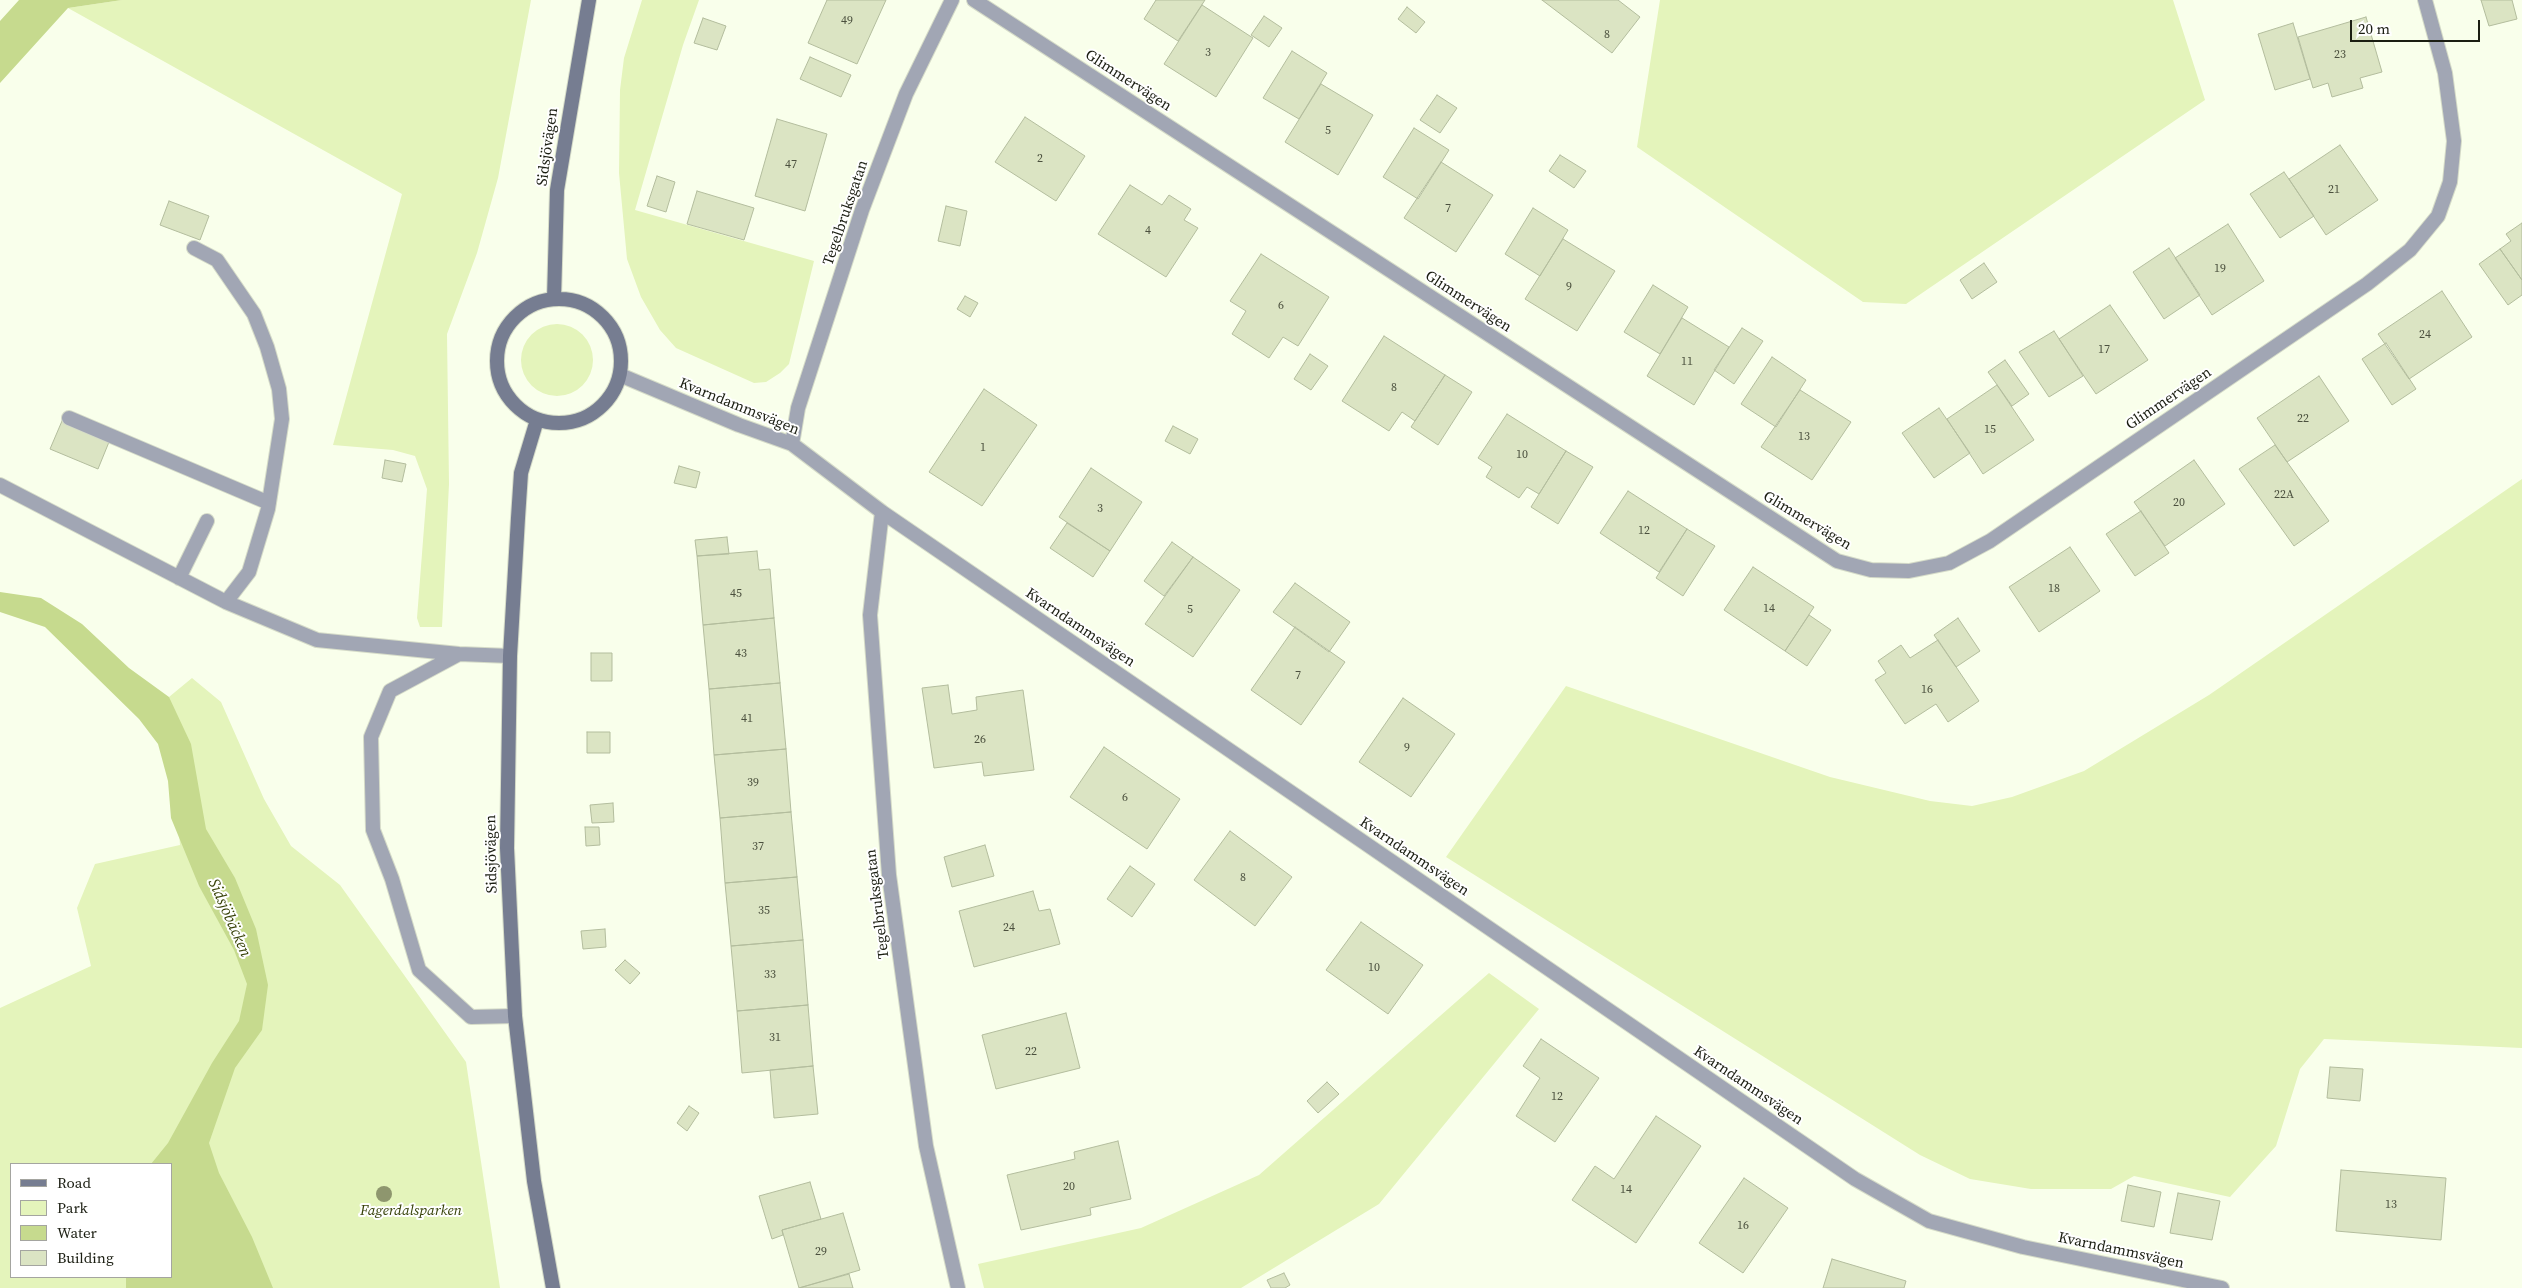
<!DOCTYPE html>
<meta charset="utf-8">
<style>
body{margin:0}
#map{position:relative;width:2522px;height:1288px;overflow:hidden;background:#f9ffeb;font-family:"Source Serif 4",serif}
canvas{display:block}
.legend{position:absolute;left:10px;top:1163px;width:162px;height:115px;box-sizing:border-box;background:#fff;border:1px solid #a4a5a0;margin:0;padding:6px 9px;list-style:none;font-size:15px;color:#1b1e12}
.legend li{display:flex;align-items:center;gap:10px;height:25px}
.legend b{width:25px;border:1px solid #a4a5a0}
.scale{position:absolute;left:2350px;top:20px;width:130px;height:22px;box-sizing:border-box;border:2px solid #1b1e12;border-top:0;padding-left:6px;font-size:15px;line-height:18px;white-space:nowrap;color:#1b1e12;-webkit-text-stroke:4px #fff;paint-order:stroke}
</style>
<div id="map">
<canvas width="2522" height="1288"></canvas>
<ul class="legend">
<li><b style="height:6px;background:#767d91"></b>Road</li>
<li><b style="height:14px;background:#e4f4bb"></b>Park</li>
<li><b style="height:14px;background:#c6da8e"></b>Water</li>
<li><b style="height:14px;background:#dbe4c3"></b>Building</li>
</ul>
<div class="scale">20 m</div>
</div>
<script>
const c = document.querySelector('canvas').getContext('2d');
c.lineJoin = 'round';
function paint(path, color) { c.fillStyle = color; c.fill(path, 'evenodd'); }
const poly = rows => new Path2D(rows.map(r => 'M' + r).join(''));
function stroke(path, color, width, dash) { c.strokeStyle = color; c.lineWidth = width; c.lineCap = dash ? 'butt' : 'round'; c.setLineDash(dash || []); c.stroke(path); }
function drawText(font, color, halo, rows, align = 'center') {
  c.font = font + ' "Source Serif 4",serif'; c.lineWidth = 4; c.setLineDash([]); c.textBaseline = 'middle'; c.strokeStyle = halo; c.fillStyle = color; for (const [text, x, y, turn = 0] of rows) {
    c.save(); c.translate(x, y); c.rotate((+turn || 0) * Math.PI / 180); c.textAlign = isNaN(turn) ? turn : align; if (halo) c.strokeText(text, 0, 0); c.fillText(text, 0, 0); c.restore();
  }
}
const green = poly([
 [122,0,531,0,498,178,477,253,447,334,449,484,442,627,420,627,417,618,427,489,415,456,393,450,333,445,402,194,68,8],
 [642,0,699,0,683,45,635,210,814,261,789,364,780,373,766,382,754,383,676,348,660,330,641,297,627,259,619,173,620,90,624,58],
 [1660,0,2173,0,2205,100,1906,304,1863,302,1637,147],
 '521 360a36 36 0 1 1 72 0a36 36 0 1 1-72 0Z',
 [2522,479,2522,1048,2324,1039,2300,1069,2276,1146,2230,1197,2134,1176,2111,1189,2031,1189,1970,1179,1920,1155,1446,857,1566,686,1830,777,1930,801,1972,806,2012,797,2084,771,2209,695],
 [192,678,221,702,264,799,291,846,340,885,466,1062,500,1288,0,1288,0,1008,91,966,77,908,95,864,180,845,169,697],
 [11,1164,171,1164,171,1277,11,1277],
 [1489,973,1539,1009,1379,1204,1241,1288,984,1288,978,1264,1141,1228,1259,1175]
]);
const water = poly([
 [19,0,122,0,68,8,0,83,0,21],
 [0,592,41,598,82,624,129,668,169,697,191,744,206,829,235,878,256,929,268,985,262,1030,235,1068,209,1143,219,1173,252,1237,273,1288,126,1288,126,1277,171,1277,171,1164,151,1164,168,1143,212,1063,239,1021,247,984,234,950,199,886,171,818,168,781,158,744,139,719,45,627,0,612]
]);
const building = poly([
 [827,0,886,0,857,64,808,43,827,0],
 [1156,0,1205,0,1178,41,1144,19,1156,0],
 [1542,0,1618,0,1640,17,1612,53,1542,0],
 [2481,0,2512,0,2517,19,2489,26,2481,0],
 [1202,5,1253,38,1216,97,1164,64,1202,5],
 [1407,7,1425,22,1416,33,1398,19,1407,7],
 [1264,16,1282,28,1269,47,1251,35,1264,16],
 [2366,17,2382,72,2360,78,2363,88,2332,97,2328,83,2313,88,2298,37,2366,17],
 [703,18,726,26,717,50,694,43,703,18],
 [2293,23,2310,79,2275,90,2258,34,2293,23],
 [1292,51,1327,73,1299,119,1263,98,1292,51],
 [810,57,851,75,841,97,800,79,810,57],
 [1321,84,1373,115,1338,175,1285,142,1321,84],
 [1437,95,1457,108,1440,133,1420,120,1437,95],
 [1025,117,1085,156,1056,201,995,162,1025,117],
 [777,119,827,134,805,211,755,196,777,119],
 [1414,128,1449,150,1418,199,1383,177,1414,128],
 [2340,145,2378,200,2326,235,2289,179,2340,145],
 [1560,155,1586,171,1574,188,1549,171,1560,155],
 [1441,162,1493,195,1456,252,1404,218,1441,162],
 [2284,172,2314,216,2280,238,2250,194,2284,172],
 [657,176,675,182,666,212,647,206,657,176],
 [1130,185,1162,205,1169,195,1191,209,1184,220,1198,228,1166,277,1098,234,1130,185],
 [697,191,754,208,744,240,687,224,697,191],
 [169,201,209,216,200,240,160,225,169,201],
 [946,206,967,211,960,246,938,241,946,206],
 [1533,208,1568,230,1540,276,1505,254,1533,208],
 [2522,223,2522,280,2500,249,2511,241,2506,234,2522,223],
 [2228,224,2264,281,2212,315,2175,258,2228,224],
 [1563,239,1615,271,1577,331,1525,299,1563,239],
 [2169,248,2200,295,2164,319,2133,272,2169,248],
 [2500,249,2522,280,2522,295,2508,305,2479,264,2500,249],
 [1261,254,1329,297,1298,346,1283,337,1269,358,1232,334,1246,311,1230,301,1261,254],
 [1984,263,1997,282,1972,299,1960,280,1984,263],
 [1653,285,1688,307,1660,354,1624,332,1653,285],
 [2442,291,2472,337,2409,379,2378,334,2442,291],
 [965,296,978,303,970,317,957,309,965,296],
 [2110,305,2148,360,2096,394,2059,339,2110,305],
 [1682,318,1729,347,1694,405,1647,376,1682,318],
 [1742,328,1763,341,1734,384,1714,370,1742,328],
 [2054,331,2083,376,2049,397,2019,352,2054,331],
 [1384,336,1445,375,1415,421,1402,412,1389,431,1342,401,1384,336],
 [2386,343,2416,389,2392,405,2362,359,2386,343],
 [1310,354,1328,366,1311,390,1294,379,1310,354],
 [1772,357,1806,380,1776,427,1741,404,1772,357],
 [2005,360,2029,394,2012,406,1988,372,2005,360],
 [1445,375,1472,392,1438,445,1411,427,1445,375],
 [2319,376,2349,421,2287,462,2257,418,2319,376],
 [1997,385,2034,440,1983,474,1947,419,1997,385],
 [984,389,1037,425,982,506,929,472,984,389],
 [1800,390,1851,422,1812,480,1761,447,1800,390],
 [1939,408,1970,453,1934,478,1902,433,1939,408],
 [1507,414,1566,451,1539,494,1527,487,1519,498,1486,477,1492,467,1478,458,1507,414],
 [62,421,109,442,98,469,50,449,62,421],
 [1173,426,1198,439,1190,454,1165,441,1173,426],
 [2275,445,2329,521,2294,546,2239,469,2275,445],
 [1566,451,1593,467,1558,524,1531,507,1566,451],
 [385,460,406,464,402,482,382,478,385,460],
 [2194,460,2225,504,2165,546,2134,502,2194,460],
 [679,466,700,472,696,488,674,483,679,466],
 [1091,468,1142,502,1110,551,1059,517,1091,468],
 [1628,491,1687,529,1659,572,1600,533,1628,491],
 [2141,511,2169,553,2135,576,2106,534,2141,511],
 [1067,523,1110,551,1093,577,1050,548,1067,523],
 [1687,529,1715,546,1683,596,1656,578,1687,529],
 [727,537,729,554,697,556,695,540,727,537],
 [1172,542,1193,557,1164,596,1144,581,1172,542],
 [2070,547,2100,591,2039,632,2009,587,2070,547],
 [757,551,759,570,770,569,774,618,703,625,697,556,757,551],
 [1193,557,1240,590,1193,657,1145,624,1193,557],
 [1753,567,1814,607,1785,651,1724,610,1753,567],
 [1295,583,1350,622,1329,652,1273,612,1295,583],
 [1809,615,1831,630,1807,666,1785,651,1809,615],
 [774,618,780,683,709,689,703,625,774,618],
 [1958,618,1980,651,1956,667,1934,635,1958,618],
 [1295,627,1345,662,1301,725,1251,690,1295,627],
 [1938,640,1979,701,1948,722,1936,704,1905,724,1875,680,1886,673,1878,661,1901,645,1910,658,1938,640],
 [591,653,612,653,612,681,591,681,591,653],
 [780,683,786,749,714,755,709,689,780,683],
 [948,685,952,714,977,710,976,697,1023,690,1034,770,984,776,982,762,934,768,922,688,948,685],
 [1403,698,1455,734,1411,797,1359,762,1403,698],
 [587,732,610,732,610,753,587,753,587,732],
 [1104,747,1180,799,1147,849,1070,797,1104,747],
 [786,749,791,812,720,818,714,755,786,749],
 [613,803,614,822,592,823,590,805,613,803],
 [791,812,797,877,725,883,720,818,791,812],
 [585,827,599,827,600,845,586,846,585,827],
 [1230,831,1292,877,1255,926,1194,880,1230,831],
 [985,845,994,876,952,887,944,857,985,845],
 [1130,866,1155,884,1132,917,1107,899,1130,866],
 [797,877,803,940,731,946,725,883,797,877],
 [1033,891,1039,911,1050,909,1060,944,974,967,959,911,1033,891],
 [1361,922,1423,965,1388,1014,1326,970,1361,922],
 [605,929,606,947,583,949,581,931,605,929],
 [803,940,808,1005,737,1011,731,946,803,940],
 [625,960,640,973,630,984,615,970,625,960],
 [808,1005,813,1066,742,1073,737,1011,808,1005],
 [1066,1013,1080,1068,996,1089,982,1035,1066,1013],
 [1541,1039,1599,1078,1555,1142,1516,1116,1540,1078,1523,1066,1541,1039],
 [813,1066,818,1114,774,1118,770,1070,813,1066],
 [2330,1067,2363,1069,2360,1101,2327,1098,2330,1067],
 [1327,1082,1339,1094,1318,1113,1307,1101,1327,1082],
 [689,1106,699,1113,687,1131,677,1123,689,1106],
 [1656,1116,1701,1146,1636,1243,1572,1200,1595,1166,1614,1179,1656,1116],
 [1118,1141,1131,1199,1090,1208,1091,1215,1021,1230,1007,1175,1075,1159,1074,1152,1118,1141],
 [2341,1170,2446,1178,2441,1240,2336,1231,2341,1170],
 [1744,1178,1788,1208,1743,1273,1699,1243,1744,1178],
 [810,1182,821,1219,782,1230,783,1235,772,1239,759,1196,810,1182],
 [2128,1185,2161,1192,2154,1227,2121,1221,2128,1185],
 [2178,1193,2220,1201,2212,1240,2170,1233,2178,1193],
 [843,1213,860,1270,799,1288,782,1230,843,1213],
 [1832,1259,1906,1281,1904,1288,1823,1288,1832,1259],
 [1284,1273,1290,1285,1285,1288,1271,1288,1267,1280,1284,1273],
 [849,1274,853,1288,799,1288,849,1274]
]);
const service = poly([
 [194,248,217,260,254,314,267,347,279,389,282,419,268,509,249,572,226,602],
 [69,418,269,503],
 [0,485,226,602,317,640,459,654,510,656],
 [179,578,207,521],
 [459,654,390,691,371,737,373,830,392,879,419,970,471,1017,515,1016]
]);
const minor = poly([
 [974,0,1837,561,1871,570,1909,571,1949,563,1990,541,2367,284,2410,250,2438,216,2450,182,2454,141,2445,73,2425,0],
 [620,375,739,425,792,444,882,512,1855,1179,1929,1221,2023,1247,2222,1288],
 [792,444,798,408,862,210,906,94,952,0],
 [882,512,870,615,889,875,926,1146,958,1288]
]);
const secondary = poly([
 [554,299,557,190,589,0],
 '497 361a62 62 0 1 1 124 0a62 62 0 1 1-124 0Z',
 [537,420,521,473,518,518,510,656,507,848,515,1016,534,1181,553,1288]
]);
const trees = [
 [384,1194]
];
const numberNames = [
 ["49",847,21],
 ["8",1607,35],
 ["3",1208,53],
 ["23",2340,55],
 ["5",1328,131],
 ["2",1040,159],
 ["47",791,165],
 ["21",2334,190],
 ["7",1448,209],
 ["4",1148,231],
 ["19",2220,269],
 ["9",1569,287],
 ["6",1281,306],
 ["24",2425,335],
 ["17",2104,350],
 ["11",1687,362],
 ["8",1394,388],
 ["22",2303,419],
 ["15",1990,430],
 ["13",1804,437],
 ["1",983,448],
 ["10",1522,455],
 ["22A",2284,495],
 ["20",2179,503],
 ["3",1100,509],
 ["12",1644,531],
 ["18",2054,589],
 ["45",736,594],
 ["14",1769,609],
 ["5",1190,610],
 ["43",741,654],
 ["7",1298,676],
 ["16",1927,690],
 ["41",747,719],
 ["26",980,740],
 ["9",1407,748],
 ["39",753,783],
 ["6",1125,798],
 ["37",758,847],
 ["8",1243,878],
 ["35",764,911],
 ["24",1009,928],
 ["10",1374,968],
 ["33",770,975],
 ["31",775,1038],
 ["22",1031,1052],
 ["12",1557,1097],
 ["20",1069,1187],
 ["14",1626,1190],
 ["13",2391,1205],
 ["16",1743,1226],
 ["29",821,1252]
];
const streetNames = [
 ["Glimmervägen",1128,81,33],
 ["Sidsjövägen",548,147,-82],
 ["Tegelbruksgatan",846,213,-71],
 ["Glimmervägen",1468,302,33],
 ["Glimmervägen",2169,399,-34],
 ["Kvarndammsvägen",739,407,22],
 ["Glimmervägen",1807,521,31],
 ["Kvarndammsvägen",1080,628,34],
 ["Sidsjövägen",492,854,-91],
 ["Kvarndammsvägen",1414,857,34],
 ["Tegelbruksgatan",878,904,-97],
 ["Kvarndammsvägen",1748,1086,34],
 ["Kvarndammsvägen",2121,1251,12]
];
const parkNames = [
 ["Fagerdalsparken",411,1211]
];
const waterNames = [
 ["Sidsjöbäcken",229,918,66]
];
paint(green, '#e4f4bb');
paint(water, '#c6da8e');
paint(building, '#dbe4c3');
stroke(building, '#b3bd9d', 1);
stroke(service, '#d5dbc8', 16);
stroke(minor, '#d5dbc8', 16);
stroke(secondary, '#d5dbc8', 16);
stroke(service, '#a1a6b4', 14);
stroke(minor, '#a1a6b4', 14);
stroke(secondary, '#767d91', 14);
c.fillStyle = '#8e966e';
for (const [x, y] of trees) { c.beginPath(); c.arc(x, y, 8, 0, 2 * Math.PI); c.fill(); }
drawText('12px', '#4b503e', null, numberNames);
drawText('15px', '#1b1e12', '#fff', streetNames);
drawText('italic 15px', '#364107', '#fff', parkNames);
drawText('italic 16px', '#384309', '#fff', waterNames);
</script>
